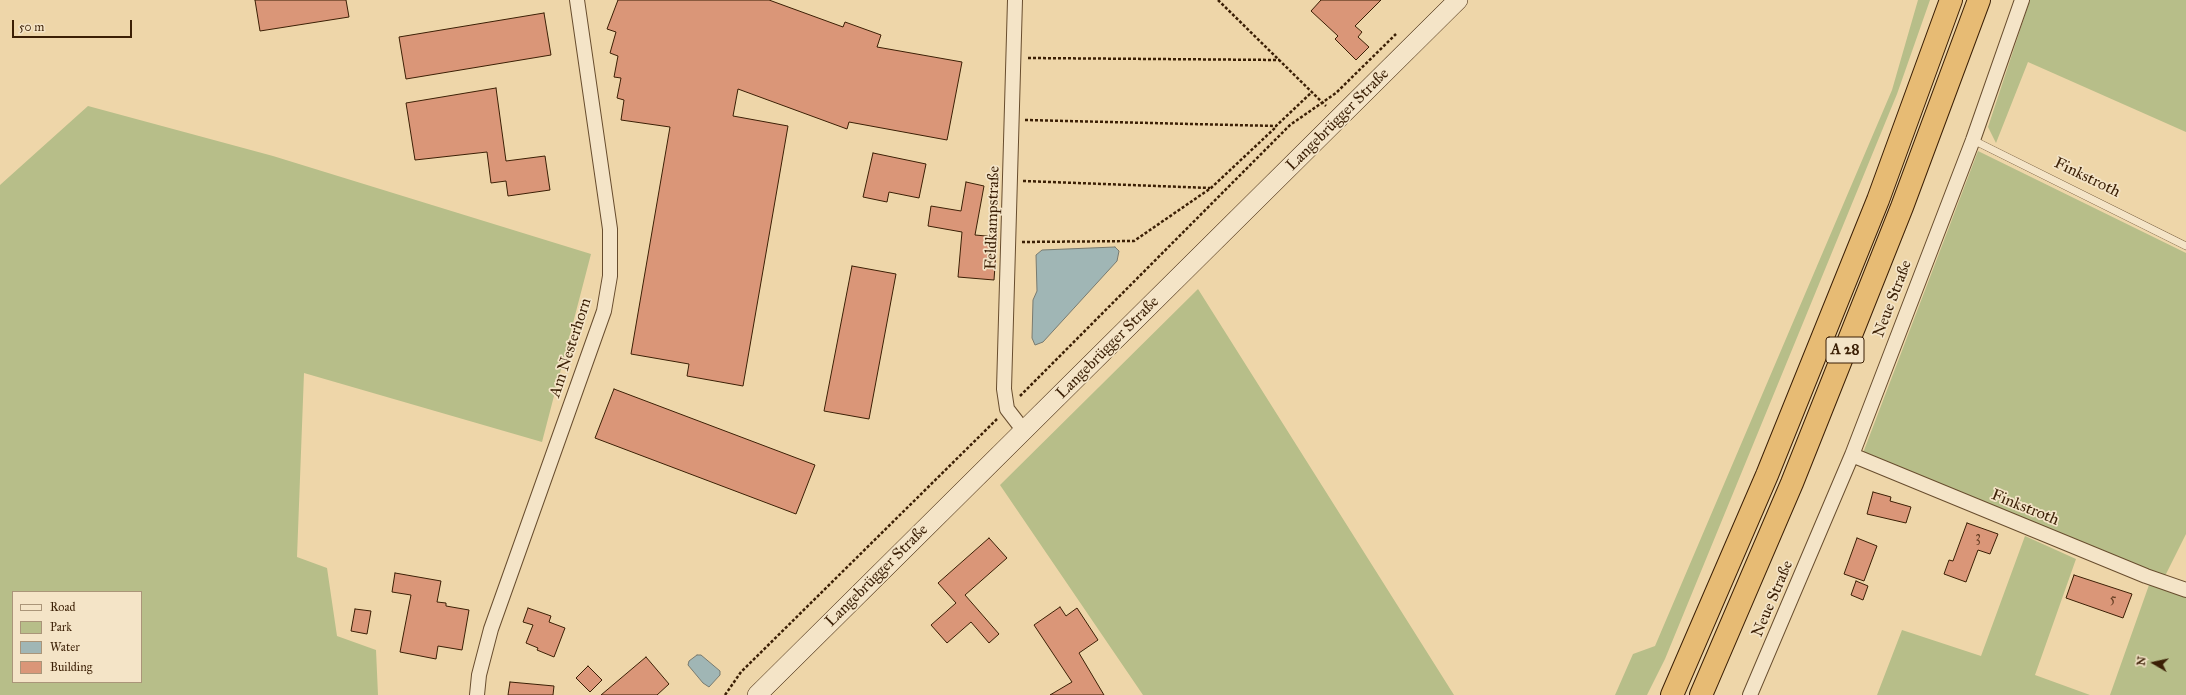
<!DOCTYPE html>
<meta charset="utf-8">
<style>
body{margin:0}
#map{position:relative;width:2186px;height:695px;overflow:hidden;background:#eed6a9;font-family:"IM FELL Great Primer",serif}
canvas{display:block}
.legend{position:absolute;left:12px;top:591px;width:130px;height:92px;box-sizing:border-box;background:#f4e4c7;border:1px solid #aa9579;margin:0;padding:5px 7px;list-style:none;font-size:12px;color:#3b1f05}
.legend li{display:flex;align-items:center;gap:8px;height:20px}
.legend b{width:20px;border:1px solid #aa9579}
.north{position:absolute;left:2134px;top:643px;width:40px;height:40px;-webkit-text-stroke:3px #f4e4c7;paint-order:stroke;rotate:279deg;font-size:11px;font-weight:700;line-height:16px;text-align:center;color:#3b1f05}
.north::after{content:'';display:block;margin:auto;width:14px;height:18px;background:#3b1f05;clip-path:polygon(50% 0,100% 100%,50% 72%,0 100%)}
.scale{position:absolute;left:12px;top:20px;width:120px;height:18px;box-sizing:border-box;border:2px solid #3b1f05;border-top:0;padding-left:5px;font-size:12px;line-height:14px;white-space:nowrap;color:#3b1f05;-webkit-text-stroke:3px #f4e4c7;paint-order:stroke}
</style>
<div id="map">
<canvas width="2186" height="695"></canvas>
<ul class="legend">
<li><b style="height:5px;background:#f4e4c7"></b>Road</li>
<li><b style="height:11px;background:#b7be89"></b>Park</li>
<li><b style="height:11px;background:#a0b6b5"></b>Water</li>
<li><b style="height:11px;background:#da9678"></b>Building</li>
</ul>
<div class="north">N</div>
<div class="scale">50 m</div>
</div>
<script>
const c = document.querySelector('canvas').getContext('2d');
c.lineJoin = 'round';
function paint(path, color) { c.fillStyle = color; c.fill(path, 'evenodd'); }
const poly = rows => new Path2D(rows.map(r => 'M' + r).join(''));
function stroke(path, color, width, dash) { c.strokeStyle = color; c.lineWidth = width; c.lineCap = dash ? 'butt' : 'round'; c.setLineDash(dash || []); c.stroke(path); }
function drawText(font, color, halo, rows, align = 'center') {
  c.font = font + ' "IM FELL Great Primer",serif'; c.lineWidth = 3.5; c.setLineDash([]); c.textBaseline = 'middle'; c.strokeStyle = halo; c.fillStyle = color; for (const [text, x, y, turn = 0] of rows) {
    c.save(); c.translate(x, y); c.rotate((+turn || 0) * Math.PI / 180); c.textAlign = isNaN(turn) ? turn : align; if (halo) c.strokeText(text, 0, 0); c.fillText(text, 0, 0); c.restore();
  }
}
const green = poly([
 [1918,0,1930,0,1897,94,1665,659,1647,695,1615,695,1633,654,1655,646,1892,90],
 [2030,0,2186,0,2186,132,2028,62,1996,143,1988,127],
 [88,106,273,156,591,254,542,442,304,373,297,557,327,568,337,636,376,650,378,695,0,695,0,185],
 [13,592,141,592,141,682,13,682],
 [1978,151,2186,253,2186,534,2165,576,1863,453],
 [1198,289,1454,695,1143,695,1000,485],
 [2025,536,2076,559,2035,675,2090,695,1877,695,1902,630,1981,656],
 [2149,585,2186,596,2186,695,2110,695]
]);
const water = poly([
 [1115,247,1119,251,1117,261,1043,342,1035,345,1032,338,1033,300,1037,291,1036,255,1042,250,1115,247],
 [697,655,701,655,720,671,720,675,709,687,703,683,688,665,689,661,697,655]
]);
const building = poly([
 [255,0,346,0,349,17,260,31,255,0],
 [618,0,769,0,843,27,845,22,881,35,877,47,962,62,947,140,849,122,847,129,738,89,733,116,788,126,743,386,687,376,689,364,631,354,670,127,621,120,624,100,617,98,621,78,614,77,618,56,610,53,616,32,607,29,618,0],
 [1321,0,1381,0,1355,26,1362,32,1358,37,1369,47,1356,60,1335,39,1338,36,1311,11,1321,0],
 [544,13,551,55,406,79,399,37,544,13],
 [496,88,506,161,545,156,550,190,508,196,506,181,491,183,487,152,415,160,406,103,496,88],
 [873,153,926,164,919,198,889,192,887,202,863,197,873,153],
 [966,182,984,186,975,235,997,237,994,280,958,277,962,232,928,226,931,206,961,211,966,182],
 [852,266,896,274,869,419,824,411,852,266],
 [614,389,815,465,796,514,595,438,614,389],
 [1873,492,1891,497,1890,501,1911,507,1906,523,1867,514,1873,492],
 [1967,523,1998,534,1990,554,1978,550,1966,582,1944,574,1949,560,1953,561,1967,523],
 [989,538,1007,558,965,595,999,634,989,643,971,622,947,643,931,625,956,603,938,583,989,538],
 [1857,538,1877,546,1864,581,1844,574,1857,538],
 [395,573,441,581,437,602,446,603,446,606,469,610,462,650,438,646,436,659,400,652,411,595,392,592,395,573],
 [2074,575,2132,594,2123,618,2066,598,2074,575],
 [1856,581,1868,586,1863,600,1851,595,1856,581],
 [1060,607,1066,616,1077,608,1098,640,1079,653,1104,695,1050,695,1072,682,1034,625,1060,607],
 [528,608,551,616,549,622,565,628,554,657,537,650,538,648,526,643,533,625,523,622,528,608],
 [355,609,371,611,367,634,351,631,355,609],
 [646,657,669,684,657,695,601,695,646,657],
 [588,666,602,680,590,692,576,678,588,666],
 [510,682,554,686,553,695,508,695,510,682]
]);
const path = poly([
 [1218,0,1326,106],
 [1028,58,1280,60],
 [1025,120,1276,126,1312,92],
 [1023,181,1210,188],
 [1022,242,1134,241,1211,188,1276,127],
 [1020,396,1290,125,1336,93,1396,34],
 [725,695,741,672,997,419]
]);
const lane = poly([
 [1973,140,2186,246]
]);
const street = poly([
 [1015,0,1004,389,1007,409,1024,431],
 [1852,455,2146,576,2186,590],
 [477,695,479,675,491,629,604,311,610,276,610,229,577,0],
 [1750,695,1852,455,1973,140,2022,0]
]);
const secondary = poly([
 [757,695,1458,0]
]);
const highway = poly([
 [1672,695,1767,475,1878,200,1951,0],
 [1701,695,1792,483,1902,207,1979,0]
]);
const numberNames = [
 ["3",1978,538],
 ["5",2113,600]
];
const shields = [
 [1845,350,38]
];
const shieldNames = [
 ["A 28",1845,350]
];
const streetNames = [
 ["Langebrügger Straße",1338,120,-45],
 ["Finkstroth",2087,178,26],
 ["Feldkampstraße",993,218,-88],
 ["Neue Straße",1893,299,-69],
 ["Am Nesterhorn",571,348,-72],
 ["Langebrügger Straße",1108,348,-45],
 ["Finkstroth",2025,508,22],
 ["Langebrügger Straße",877,576,-45],
 ["Neue Straße",1773,599,-67]
];
paint(green, '#b7be89');
paint(water, '#a0b6b5');
stroke(water, '#787a6f', 1);
paint(building, '#da9678');
stroke(building, '#3b1f05', 1);
stroke(lane, '#684d2e', 8);
stroke(street, '#684d2e', 16);
stroke(secondary, '#3b1f05', 20);
stroke(highway, '#3b1f05', 24);
stroke(path, '#3b1f05', 2.5, [3, 2]);
stroke(lane, '#f4e4c7', 7);
stroke(street, '#f4e4c7', 14);
stroke(secondary, '#f4e4c7', 19);
stroke(highway, '#e7bb74', 22);
drawText('14px', '#633d22', null, numberNames);
for (const [x, y, w] of shields) { const box = new Path2D(); box.roundRect(x - w / 2, y - 13, w, 26, 3); c.fillStyle = '#f4e4c7'; c.fill(box); stroke(box, '#3b1f05', 1); }
drawText('bold 15px', '#3b1f05', null, shieldNames);
drawText('16px', '#3b1f05', '#f4e4c7', streetNames);
</script>
